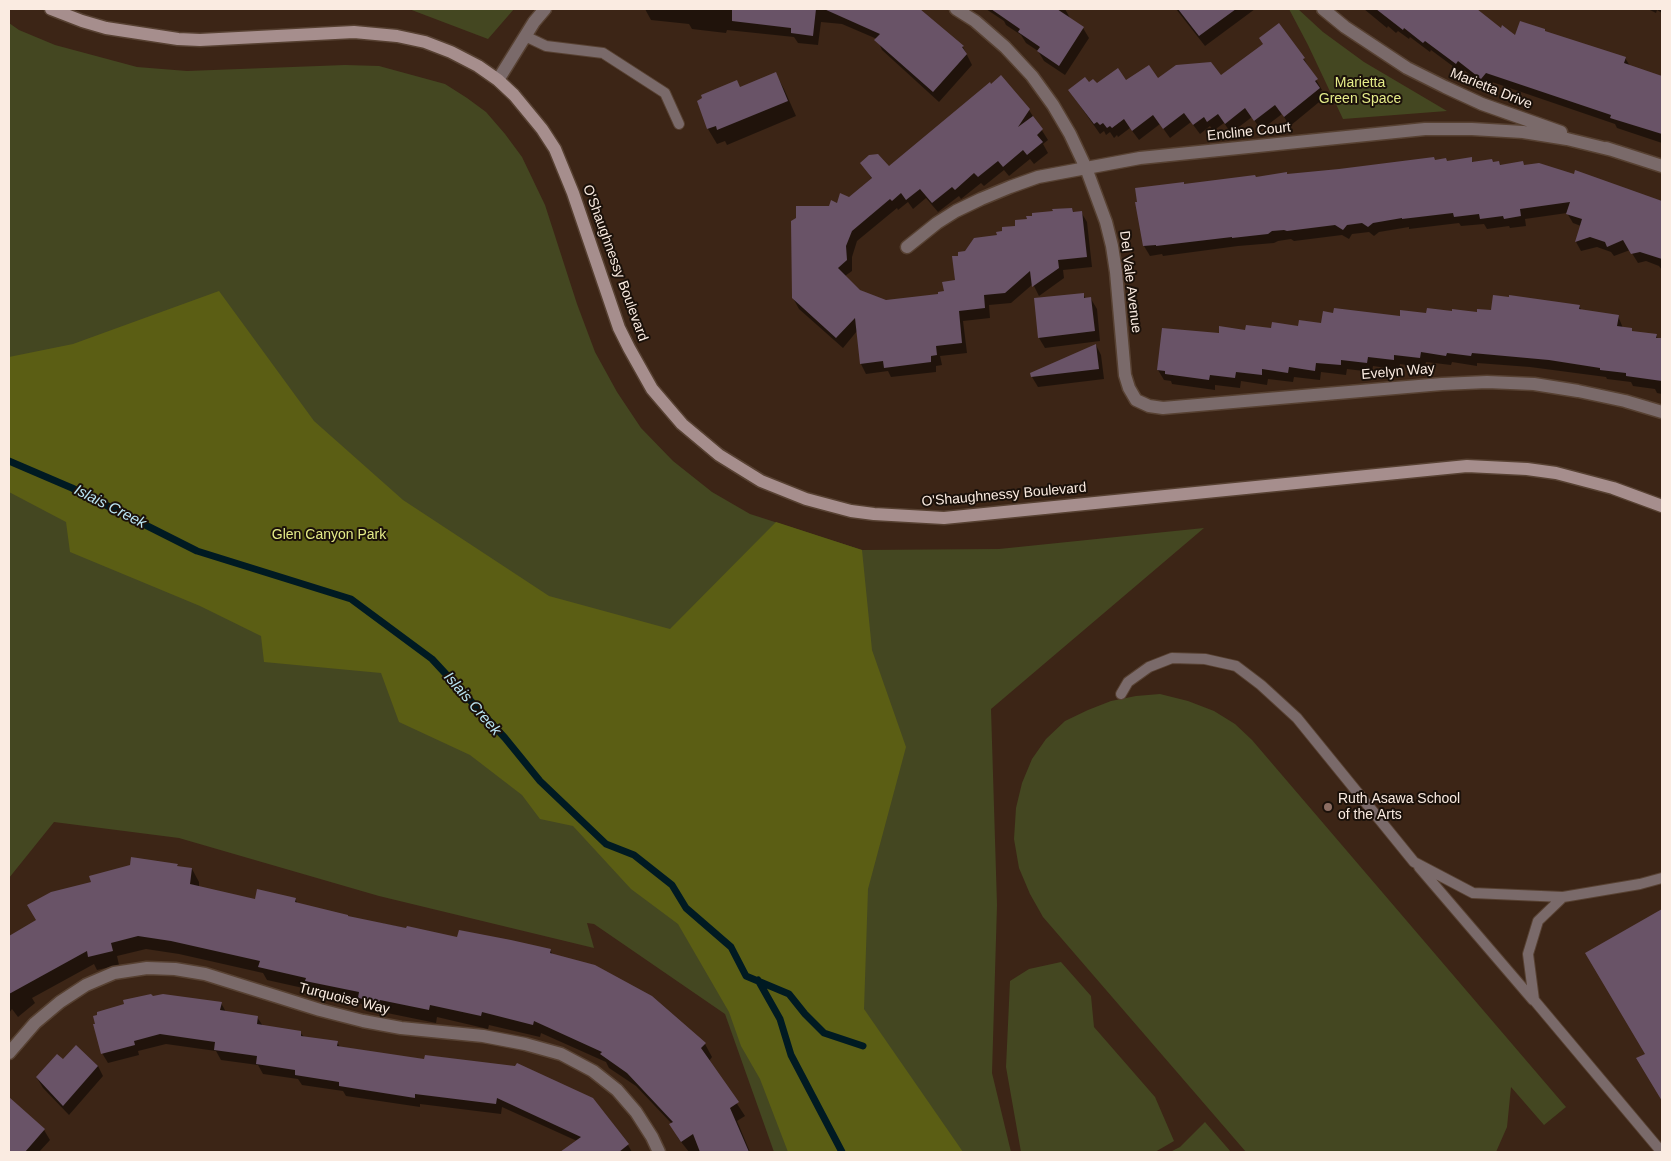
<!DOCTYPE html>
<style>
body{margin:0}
#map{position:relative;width:1671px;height:1161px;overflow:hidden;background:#3c2516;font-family:Helvetica,sans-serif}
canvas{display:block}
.frame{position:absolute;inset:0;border:10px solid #faebe1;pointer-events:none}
</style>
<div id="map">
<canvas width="1671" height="1161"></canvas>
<div class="frame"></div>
</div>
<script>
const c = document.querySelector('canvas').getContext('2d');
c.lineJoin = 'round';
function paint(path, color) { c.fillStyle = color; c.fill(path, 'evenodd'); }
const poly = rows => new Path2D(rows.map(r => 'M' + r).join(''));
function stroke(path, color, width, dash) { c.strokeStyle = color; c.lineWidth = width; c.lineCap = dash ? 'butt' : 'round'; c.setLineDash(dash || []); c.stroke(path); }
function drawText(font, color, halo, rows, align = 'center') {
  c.font = font + ' Helvetica,sans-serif'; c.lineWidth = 4; c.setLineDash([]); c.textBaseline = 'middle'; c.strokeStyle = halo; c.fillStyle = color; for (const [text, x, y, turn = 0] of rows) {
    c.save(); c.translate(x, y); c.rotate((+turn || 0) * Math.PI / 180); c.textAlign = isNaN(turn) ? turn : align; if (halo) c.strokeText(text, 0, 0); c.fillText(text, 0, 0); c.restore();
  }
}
const green = poly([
 [409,9,514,9,488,39],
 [1289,9,1298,9,1323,32,1364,62,1447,111,1343,119,1308,45],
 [9,23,19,30,55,45,137,67,187,71,345,65,379,66,445,84,467,98,486,112,505,134,522,157,545,205,577,304,595,352,617,392,641,428,673,461,712,492,750,514,862,550,999,549,1204,528,991,709,997,905,992,1073,1011,1152,774,1152,725,1014,594,924,587,923,594,948,379,896,179,838,54,822,9,878],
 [1160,694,1188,701,1214,711,1235,724,1252,740,1566,1107,1544,1125,1511,1087,1507,1127,1496,1152,1246,1152,1043,917,1030,894,1019,868,1014,839,1016,808,1022,783,1032,759,1046,739,1065,721,1088,710,1111,701,1136,696],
 [1061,962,1091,996,1094,1027,1155,1097,1174,1141,1155,1152,1021,1152,1006,1067,1010,981,1029,969],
 [1205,1122,1231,1152,1170,1152,1180,1147]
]);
const forest = poly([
 [219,291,314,421,403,500,549,596,670,629,776,522,862,550,872,650,906,747,868,889,864,1009,963,1152,788,1152,760,1079,741,1046,729,1012,678,924,631,889,573,826,540,819,522,795,470,755,399,722,381,673,264,662,261,636,200,606,70,552,66,522,9,492,9,357,73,344]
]);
const shadow = poly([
 [645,9,906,9,924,25,929,19,963,47,972,65,939,102,882,50,877,39,842,24,821,22,818,45,798,43,794,37,727,30,726,33,692,29,689,24,651,20],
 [986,9,1065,9,1071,20,1083,28,1089,38,1065,75,1044,61,1038,51,1026,43,1021,35,1006,25,1004,21],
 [1176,9,1255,9,1205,46],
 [1364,9,1469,10,1473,9,1501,30,1516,37,1546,33,1625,58,1630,66,1662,77,1662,143,1617,128,1615,124,1492,82,1487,88,1464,70,1462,73,1431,50,1430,52,1410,37,1409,39,1398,31,1396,33,1388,26,1387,28],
 [1648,9,1662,9,1662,13,1657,10,1656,13],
 [1304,59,1322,90,1320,91,1324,98,1290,126,1282,114,1261,130,1252,117,1231,133,1224,123,1213,131,1210,126,1200,134,1191,122,1170,138,1160,124,1139,140,1130,128,1118,137,1117,135,1114,138,1110,132,1106,135,1104,131,1100,134,1069,90,1088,84,1220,77],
 [776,74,784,89,796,116,727,145,725,141,717,144,708,129,740,89],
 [1029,110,1048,140,1043,144,1048,153,1034,164,1030,159,1009,176,1004,170,984,186,981,183,961,199,959,196,938,212,926,198,913,209,908,202,898,210,897,208,857,241,852,257,852,271,845,276,859,292,886,302,939,295,945,292,956,281,960,257,966,252,1028,220,1072,209,1074,213,1081,212,1087,222,1092,267,1063,270,1064,278,1039,296,1033,284,1011,303,989,305,990,318,963,321,967,353,940,356,942,365,936,366,936,372,891,377,888,371,866,374,861,364,857,331,843,348,799,309,793,298,830,207,849,198,872,179,862,163,889,168],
 [1471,159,1473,163,1499,162,1501,166,1524,166,1662,201,1662,270,1659,266,1646,261,1638,263,1630,250,1614,256,1611,252,1597,247,1581,251,1576,242,1581,226,1573,223,1567,213,1525,219,1526,226,1510,228,1509,226,1487,229,1484,224,1461,226,1459,223,1409,229,1409,227,1379,232,1374,236,1369,232,1352,234,1349,239,1342,235,1294,241,1291,239,1278,241,1274,243,1238,246,1163,256,1162,254,1150,256,1144,246,1137,203,1184,185],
 [1083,294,1086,299,1091,299,1097,309,1100,341,1045,348,1039,338],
 [1579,306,1582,311,1618,316,1623,328,1631,329,1633,332,1656,335,1658,339,1662,340,1662,394,1657,393,1655,389,1633,386,1631,382,1607,379,1606,377,1530,367,1477,363,1477,366,1452,362,1451,365,1426,362,1425,368,1400,364,1399,370,1373,366,1372,372,1347,369,1346,375,1321,372,1320,380,1294,377,1293,382,1268,379,1267,385,1241,381,1240,388,1215,385,1215,390,1172,384,1171,381,1164,380,1158,370,1220,334,1427,315,1478,313],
 [1096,345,1101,355,1104,379,1038,387,1032,377],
 [177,865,178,868,192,869,199,882,199,887,256,900,295,899,298,904,348,917,458,938,550,950,553,955,705,1044,712,1057,709,1061,745,1116,737,1121,750,1152,689,1152,678,1138,672,1124,636,1086,609,1068,606,1062,541,1033,540,1037,489,1025,488,1029,437,1017,436,1023,387,1013,386,1015,366,1011,362,1004,314,994,312,990,267,980,263,973,179,954,146,949,117,956,119,965,97,970,94,964,32,998,35,1003,18,1017,12,1009,9,1013,9,937,38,921],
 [1662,910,1662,1100,1638,1058,1647,1054,1587,953],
 [153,998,221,1003,226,1012,257,1017,263,1026,300,1032,304,1037,337,1042,340,1047,425,1060,628,1145,632,1152,578,1152,573,1144,577,1141,502,1107,501,1114,420,1104,420,1107,346,1096,343,1091,302,1085,298,1079,263,1074,258,1065,221,1060,216,1051,166,1044,138,1051,139,1055,108,1063,102,1053],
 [63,1061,98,1066,103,1076,69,1115,43,1088,37,1078],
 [14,1103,44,1130,50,1140,39,1152,9,1152,9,1109]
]);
const stream = poly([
 [9,461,72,488,197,551,351,599,432,659,505,738,540,781,606,844,634,855,672,885,686,908,731,947,746,976,789,994,805,1014,824,1033,863,1046],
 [758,980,780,1019,791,1055,842,1152]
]);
const building = poly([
 [732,9,816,9,813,36,791,33,791,28,732,21],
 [824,9,920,9,964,46,962,47,967,54,933,92,874,40,880,34],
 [991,9,1057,9,1084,27,1059,66,1037,51,1040,47,1018,32,1020,29],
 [1178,9,1236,9,1199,36],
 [1376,9,1477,9,1501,28,1502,25,1515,35,1520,21,1545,29,1545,31,1626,57,1624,63,1662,76,1662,134,1610,118,1611,115,1486,73,1481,79,1458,61,1456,64,1425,41,1423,43,1404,28,1403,30],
 [1279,23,1305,58,1303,59,1318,79,1315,81,1320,88,1284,117,1275,105,1254,121,1245,108,1225,124,1218,114,1207,122,1204,117,1193,125,1184,113,1163,129,1153,115,1132,131,1124,119,1112,128,1110,126,1107,128,1103,123,1100,125,1097,122,1094,124,1068,90,1085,77,1089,82,1093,79,1097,83,1118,68,1126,80,1149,65,1158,78,1176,65,1211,62,1221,75,1263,44,1259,38],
 [776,72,788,101,717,130,716,126,707,129,697,101,702,98,701,95,737,80,740,87],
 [1001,75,1030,109,1018,127,1033,116,1043,129,1037,135,1043,142,1027,155,1023,150,1003,167,998,161,978,177,974,173,955,190,952,187,932,203,920,189,906,200,901,193,892,201,890,199,852,231,846,246,847,260,838,268,860,290,886,300,938,294,938,292,944,291,942,282,955,280,952,256,958,256,958,252,965,251,974,238,997,235,996,232,1002,231,1002,227,1015,226,1015,220,1027,219,1026,216,1032,216,1032,213,1053,211,1052,209,1072,208,1073,212,1082,211,1087,257,1058,260,1059,268,1032,287,1030,271,1005,293,984,295,985,308,959,311,962,343,936,346,937,355,931,356,931,362,884,368,883,361,860,364,855,318,836,338,792,298,791,221,796,218,796,206,829,206,831,200,837,203,840,193,849,197,872,178,860,163,869,155,878,154,889,166,990,82,991,84],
 [1434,157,1435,160,1446,158,1447,161,1472,157,1472,162,1492,159,1493,162,1499,161,1500,165,1523,161,1524,165,1539,163,1574,174,1575,170,1662,201,1662,259,1640,252,1631,254,1623,240,1607,247,1605,242,1590,237,1575,242,1582,219,1566,214,1570,202,1520,209,1521,216,1504,219,1503,216,1480,219,1479,214,1454,217,1453,213,1402,219,1402,218,1373,223,1368,227,1362,223,1347,225,1343,230,1335,225,1287,231,1284,230,1272,231,1268,234,1232,238,1232,237,1156,246,1156,245,1143,246,1135,202,1137,202,1135,188,1184,182,1184,184,1255,175,1256,177,1287,172,1287,174,1339,169],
 [1084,293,1084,298,1091,297,1095,331,1038,338,1034,298],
 [1493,295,1509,297,1509,295,1580,305,1579,309,1619,315,1617,326,1632,328,1632,331,1657,334,1656,338,1662,338,1662,381,1626,376,1626,373,1600,370,1600,368,1549,360,1472,353,1471,356,1447,353,1446,356,1421,352,1420,358,1394,355,1394,360,1368,357,1367,363,1341,360,1341,365,1316,363,1315,371,1289,367,1288,373,1262,369,1262,375,1236,372,1235,378,1210,375,1209,380,1165,374,1165,371,1157,370,1162,328,1219,333,1219,326,1245,330,1246,325,1271,328,1272,322,1298,326,1299,320,1321,323,1323,311,1333,313,1334,308,1400,316,1400,310,1426,313,1427,308,1452,311,1452,309,1477,312,1477,309,1491,310],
 [1096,344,1099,369,1031,377,1030,373],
 [131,857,178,864,177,866,192,868,190,884,255,899,257,889,296,898,295,902,348,915,348,916,406,928,407,926,457,937,459,930,511,940,551,949,550,953,595,965,652,996,706,1043,701,1048,739,1102,730,1108,749,1152,700,1152,693,1134,681,1142,669,1124,673,1122,627,1073,600,1054,602,1052,534,1021,533,1025,482,1012,481,1016,430,1005,429,1010,380,1000,379,1002,358,998,359,992,305,981,306,978,258,967,260,961,171,941,138,936,111,943,113,951,88,957,87,951,9,994,9,936,36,920,27,905,51,892,91,882,89,876,130,865],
 [1662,909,1662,1101,1636,1058,1645,1054,1585,953],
 [151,994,153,996,163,994,222,1002,220,1010,258,1016,257,1024,301,1031,301,1036,338,1041,337,1046,424,1059,425,1055,515,1066,517,1063,593,1098,629,1144,619,1152,560,1152,581,1137,497,1098,496,1104,415,1094,415,1098,339,1086,339,1082,295,1075,295,1070,256,1064,257,1056,214,1050,215,1042,160,1034,134,1041,135,1045,101,1054,93,1024,95,1024,93,1016,97,1015,97,1012,124,1004,123,1000],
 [76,1045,98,1066,63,1106,36,1077,57,1054,63,1059],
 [9,1097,45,1129,25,1152,9,1152]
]);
const service = poly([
 [525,36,546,46,603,53,665,93,679,124],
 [1121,694,1128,682,1149,667,1172,658,1205,659,1236,666,1261,685,1297,718,1414,862,1473,893,1563,897],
 [1419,867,1533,1000],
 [1661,1152,1660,1150,1534,1000,1528,954,1538,921,1563,897,1640,884,1662,878]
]);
const minor = poly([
 [956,9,975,21,1005,47,1032,76,1053,105,1070,134,1086,168,1106,222,1112,246,1116,272,1125,375,1129,388,1136,400,1149,406,1163,408,1442,384,1487,382,1534,384,1578,391,1625,401,1662,412],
 [1323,9,1345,27,1407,68,1445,87,1482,104,1561,132],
 [498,80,534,22,545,9],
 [1606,148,1662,166],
 [907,247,937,223,956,211,981,199,1010,187,1038,177,1140,158,1425,129,1472,129,1523,132,1567,139,1612,150],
 [9,1053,35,1023,60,1002,86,985,114,973,147,968,175,969,205,974,320,1010,363,1021,401,1028,483,1036,525,1044,561,1054,593,1071,617,1090,636,1112,652,1137,659,1152]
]);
const secondary = poly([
 [51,9,82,21,106,28,178,39,200,40,354,32,397,36,425,42,451,52,478,66,498,80,514,95,542,129,555,149,573,193,619,328,629,348,652,389,682,424,719,455,761,481,806,499,851,511,874,514,944,518,1467,466,1527,469,1556,473,1613,488,1662,506]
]);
const markers = [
 [1328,807,5,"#8d6e63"]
];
const parkNames = [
 ["Marietta",1360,83],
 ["Green Space",1360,99],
 ["Glen Canyon Park",329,535]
];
const streetNames = [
 ["Marietta Drive",1491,89,22],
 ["Encline Court",1249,132,-6],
 ["O'Shaughnessy Boulevard",615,263,70],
 ["Del Vale Avenue",1130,282,83],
 ["Evelyn Way",1398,372,-5],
 ["O'Shaughnessy Boulevard",1004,495,-5],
 ["Turquoise Way",344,999,14]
];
const poiNames = [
 ["Ruth Asawa School",1338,799],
 ["of the Arts",1338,815]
];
const waterNames = [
 ["Islais Creek",110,507,27],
 ["Islais Creek",472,704,49]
];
paint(green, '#444721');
paint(forest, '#5b5e14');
paint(shadow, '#0007');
stroke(stream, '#001a22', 7);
paint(building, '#695367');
stroke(service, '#574132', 12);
stroke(minor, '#574132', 15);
stroke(secondary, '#574132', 15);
stroke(service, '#7a6a6a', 10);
stroke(minor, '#7a6a6a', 12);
stroke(secondary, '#a68e8d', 12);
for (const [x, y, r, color] of markers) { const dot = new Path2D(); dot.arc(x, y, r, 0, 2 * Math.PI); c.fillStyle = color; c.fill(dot); stroke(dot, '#1b110a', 2); }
drawText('14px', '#e5ec89', '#1b110a', parkNames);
drawText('14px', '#faebe1', '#1b110a', streetNames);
drawText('14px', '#faebe1', '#1b110a', poiNames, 'left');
drawText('italic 15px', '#bae5f4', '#1b110a', waterNames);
</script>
